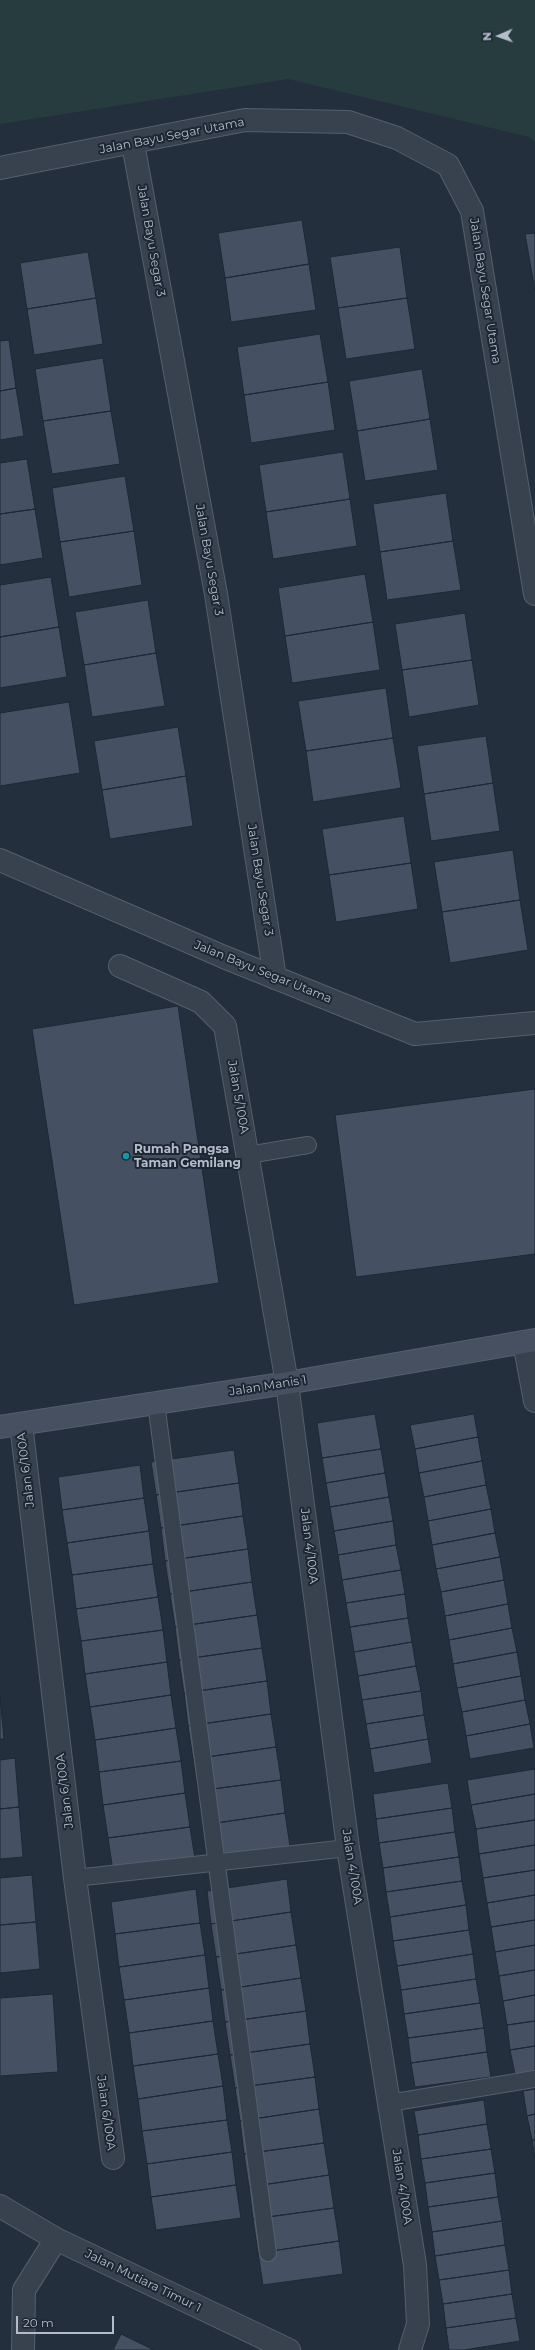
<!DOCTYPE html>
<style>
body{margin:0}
#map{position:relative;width:535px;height:2350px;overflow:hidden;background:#242f3e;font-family:Montserrat,sans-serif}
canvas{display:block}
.north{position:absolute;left:479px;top:16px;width:40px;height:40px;-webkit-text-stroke:3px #1d2633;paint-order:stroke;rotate:268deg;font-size:11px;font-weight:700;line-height:16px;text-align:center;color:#b4bcc9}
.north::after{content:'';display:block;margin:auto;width:14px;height:18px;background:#b4bcc9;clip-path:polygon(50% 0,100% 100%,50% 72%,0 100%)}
.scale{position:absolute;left:16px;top:2316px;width:98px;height:18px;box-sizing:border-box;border:2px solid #b4bcc9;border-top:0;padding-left:5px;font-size:12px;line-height:14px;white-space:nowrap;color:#b4bcc9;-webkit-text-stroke:3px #1d2633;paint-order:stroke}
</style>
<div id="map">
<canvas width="535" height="2350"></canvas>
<div class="north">N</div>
<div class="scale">20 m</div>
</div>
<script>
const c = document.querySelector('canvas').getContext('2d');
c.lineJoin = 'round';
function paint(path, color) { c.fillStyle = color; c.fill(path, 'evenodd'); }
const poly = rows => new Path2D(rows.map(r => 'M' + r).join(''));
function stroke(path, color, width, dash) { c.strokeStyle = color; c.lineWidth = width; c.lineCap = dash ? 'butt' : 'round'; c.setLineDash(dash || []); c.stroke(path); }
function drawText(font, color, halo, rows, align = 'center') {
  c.font = font + ' Montserrat,sans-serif'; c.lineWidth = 4; c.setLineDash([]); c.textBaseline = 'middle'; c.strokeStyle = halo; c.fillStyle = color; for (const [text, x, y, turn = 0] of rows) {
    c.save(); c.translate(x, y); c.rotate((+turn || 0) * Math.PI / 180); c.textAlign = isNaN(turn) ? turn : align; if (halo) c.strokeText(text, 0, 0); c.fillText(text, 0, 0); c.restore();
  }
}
const green = poly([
 [0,0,535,0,535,142,529,137,288,79,0,124]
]);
const building = poly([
 [302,220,309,264,225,278,218,233,302,220],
 [535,233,535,291,525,234,535,233],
 [400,247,407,298,338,308,330,257,400,247],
 [88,252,96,298,27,309,20,263,88,252],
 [309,264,316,310,231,322,225,278,309,264],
 [96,298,103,344,34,355,27,309,96,298],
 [407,298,415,349,346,359,338,308,407,298],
 [320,334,328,382,244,395,237,347,320,334],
 [9,340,16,388,0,391,0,341,9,340],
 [103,358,111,411,43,421,35,369,103,358],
 [422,369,430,419,357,431,349,381,422,369],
 [328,382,335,430,251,443,244,395,328,382],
 [16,388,24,436,0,440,0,391,16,388],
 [111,411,120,464,52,474,43,421,111,411],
 [430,419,438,470,365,481,357,431,430,419],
 [343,452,350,499,266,512,259,465,343,452],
 [27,459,35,509,0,514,0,463,27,459],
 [125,476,134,531,60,542,52,488,125,476],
 [446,493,453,541,380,552,373,504,446,493],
 [350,499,357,546,273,559,266,512,350,499],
 [35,509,43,558,0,565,0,514,35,509],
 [134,531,142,585,69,597,60,542,134,531],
 [453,541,461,590,387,600,380,552,453,541],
 [365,574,373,622,285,636,278,588,365,574],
 [51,577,59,627,0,637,0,585,51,577],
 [148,600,156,653,84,665,75,612,148,600],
 [465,613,472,660,402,670,395,624,465,613],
 [373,622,380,670,292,683,285,636,373,622],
 [59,627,67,677,0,688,0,637,59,627],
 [156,653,165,706,92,717,84,665,156,653],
 [472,660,479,705,409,717,402,670,472,660],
 [386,688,393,738,306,751,298,701,386,688],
 [69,702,80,773,0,786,0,713,69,702],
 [178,727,186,776,102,790,94,741,178,727],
 [486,736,493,783,424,794,417,746,486,736],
 [393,738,401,788,313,802,306,751,393,738],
 [186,776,193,826,110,839,102,790,186,776],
 [493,783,500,831,431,841,424,794,493,783],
 [404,816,411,863,329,875,322,829,404,816],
 [513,850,520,900,442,912,434,862,513,850],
 [411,863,418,909,336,922,329,875,411,863],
 [520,900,528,950,450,963,442,912,520,900],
 [178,1006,219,1283,74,1305,32,1029,178,1006],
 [535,1089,535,1254,356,1277,335,1115,535,1089],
 [375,1414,381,1449,322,1458,317,1423,375,1414],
 [474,1414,478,1437,415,1449,410,1425,474,1414],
 [478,1437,482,1461,419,1473,415,1449,478,1437],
 [381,1449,385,1473,326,1483,322,1458,381,1449],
 [234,1450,239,1483,156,1495,151,1462,234,1450],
 [482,1461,486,1485,424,1497,419,1473,482,1461],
 [140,1465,144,1498,62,1510,58,1477,140,1465],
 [385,1473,389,1497,330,1507,326,1483,385,1473],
 [239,1483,243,1516,161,1528,156,1495,239,1483],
 [486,1485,491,1509,428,1521,424,1497,486,1485],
 [389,1497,393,1521,334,1531,330,1507,389,1497],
 [144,1498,149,1531,67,1543,62,1510,144,1498],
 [491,1509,495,1533,432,1545,428,1521,491,1509],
 [243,1516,248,1549,165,1561,161,1528,243,1516],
 [393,1521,396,1545,338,1555,334,1531,393,1521],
 [149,1531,153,1564,72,1575,67,1543,149,1531],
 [495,1533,500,1557,436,1569,432,1545,495,1533],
 [396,1545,401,1570,342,1580,338,1555,396,1545],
 [248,1549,252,1582,170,1594,165,1561,248,1549],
 [500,1557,504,1580,441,1592,436,1569,500,1557],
 [153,1564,158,1597,76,1609,72,1575,153,1564],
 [401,1570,405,1594,346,1603,342,1580,401,1570],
 [504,1580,508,1604,445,1616,441,1592,504,1580],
 [252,1582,257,1615,175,1627,170,1594,252,1582],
 [405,1594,408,1618,350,1627,346,1603,405,1594],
 [158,1597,163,1630,81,1641,76,1609,158,1597],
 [508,1604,512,1628,449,1640,445,1616,508,1604],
 [257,1615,262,1648,179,1660,175,1627,257,1615],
 [408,1618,412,1642,354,1652,350,1627,408,1618],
 [512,1628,517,1652,453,1664,449,1640,512,1628],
 [163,1630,167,1662,85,1674,81,1641,163,1630],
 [412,1642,416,1666,358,1676,354,1652,412,1642],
 [262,1648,267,1681,184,1693,179,1660,262,1648],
 [517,1652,521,1676,457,1688,453,1664,517,1652],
 [167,1662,171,1695,90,1707,85,1674,167,1662],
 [416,1666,421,1691,362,1700,358,1676,416,1666],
 [521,1676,525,1700,462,1712,457,1688,521,1676],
 [267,1681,271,1714,188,1726,184,1693,267,1681],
 [421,1691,424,1715,366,1724,362,1700,421,1691],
 [171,1695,176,1728,95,1740,90,1707,171,1695],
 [0,1697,4,1739,0,1739,0,1697],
 [525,1700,530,1724,466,1736,462,1712,525,1700],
 [271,1714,276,1747,193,1759,188,1726,271,1714],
 [424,1715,428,1739,370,1749,366,1724,424,1715],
 [530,1724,534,1748,470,1759,466,1736,530,1724],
 [176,1728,181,1761,99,1772,95,1740,176,1728],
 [428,1739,432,1763,374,1773,370,1749,428,1739],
 [276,1747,281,1780,198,1791,193,1759,276,1747],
 [15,1758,19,1807,0,1809,0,1760,15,1758],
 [181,1761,185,1793,103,1805,99,1772,181,1761],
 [535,1769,535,1794,471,1805,467,1780,535,1769],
 [281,1780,285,1813,203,1825,198,1791,281,1780],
 [448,1783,452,1808,376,1819,373,1794,448,1783],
 [185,1793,190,1827,108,1838,103,1805,185,1793],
 [535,1794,535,1820,476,1829,471,1805,535,1794],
 [19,1807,23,1857,0,1859,0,1809,19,1807],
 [452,1808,455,1832,379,1843,376,1819,452,1808],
 [285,1813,290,1846,207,1858,203,1825,285,1813],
 [535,1820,535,1845,479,1854,476,1829,535,1820],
 [190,1827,195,1859,113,1871,108,1838,190,1827],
 [455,1832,459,1857,383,1868,379,1843,455,1832],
 [535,1845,535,1870,483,1878,479,1854,535,1845],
 [459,1857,462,1881,386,1892,383,1868,459,1857],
 [535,1870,535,1895,487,1903,483,1878,535,1870],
 [32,1875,36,1922,0,1925,0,1878,32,1875],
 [287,1879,291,1912,211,1924,207,1891,287,1879],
 [462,1881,466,1905,390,1917,386,1892,462,1881],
 [196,1889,200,1923,115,1934,111,1902,196,1889],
 [535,1895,535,1920,491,1927,487,1903,535,1895],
 [466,1905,469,1930,393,1941,390,1917,466,1905],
 [291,1912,296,1945,216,1957,211,1924,291,1912],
 [535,1920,535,1945,495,1952,491,1927,535,1920],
 [36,1922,40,1969,0,1973,0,1925,36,1922],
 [200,1923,205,1955,119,1967,115,1934,200,1923],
 [469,1930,473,1954,397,1966,393,1941,469,1930],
 [296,1945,301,1978,221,1990,216,1957,296,1945],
 [535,1945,535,1970,499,1976,495,1952,535,1945],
 [473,1954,476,1979,401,1990,397,1966,473,1954],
 [205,1955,209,1988,124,2000,119,1967,205,1955],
 [535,1970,535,1995,503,2001,499,1976,535,1970],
 [301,1978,306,2011,225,2022,221,1990,301,1978],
 [476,1979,480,2003,404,2014,401,1990,476,1979],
 [209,1988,213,2021,129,2033,124,2000,209,1988],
 [53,1994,58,2072,0,2076,0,1998,53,1994],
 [535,1995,535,2021,507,2025,503,2001,535,1995],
 [480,2003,484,2028,408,2038,404,2014,480,2003],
 [306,2011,310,2044,230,2055,225,2022,306,2011],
 [213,2021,218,2054,133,2066,129,2033,213,2021],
 [535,2021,535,2046,510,2050,507,2025,535,2021],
 [484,2028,487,2052,411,2063,408,2038,484,2028],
 [310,2044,315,2077,235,2088,230,2055,310,2044],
 [535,2046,535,2071,515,2074,510,2050,535,2046],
 [487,2052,491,2077,415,2087,411,2063,487,2052],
 [218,2054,223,2086,138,2099,133,2066,218,2054],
 [315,2077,319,2109,240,2121,235,2088,315,2077],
 [223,2086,227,2120,142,2131,138,2099,223,2086],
 [535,2089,535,2114,527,2116,523,2091,535,2089],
 [484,2100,487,2124,418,2135,414,2111,484,2100],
 [319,2109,324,2143,244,2154,240,2121,319,2109],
 [535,2114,535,2140,532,2140,527,2116,535,2114],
 [227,2120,232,2152,147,2164,142,2131,227,2120],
 [487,2124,491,2149,421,2159,418,2135,487,2124],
 [532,2140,535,2140,535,2159,532,2140],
 [324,2143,329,2175,249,2187,244,2154,324,2143],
 [491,2149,495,2173,425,2183,421,2159,491,2149],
 [232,2152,236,2185,151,2197,147,2164,232,2152],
 [495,2173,498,2197,428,2207,425,2183,495,2173],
 [329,2175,334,2208,253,2219,249,2187,329,2175],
 [236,2185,241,2218,156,2230,151,2197,236,2185],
 [498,2197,502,2221,432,2232,428,2207,498,2197],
 [334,2208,339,2241,258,2253,253,2219,334,2208],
 [502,2221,505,2245,435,2256,432,2232,502,2221],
 [339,2241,343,2274,263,2285,258,2253,339,2241],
 [505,2245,509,2270,439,2280,435,2256,505,2245],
 [509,2270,512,2294,443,2304,439,2280,509,2270],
 [512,2294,516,2318,446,2328,443,2304,512,2294],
 [516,2318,520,2341,464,2350,449,2350,446,2328,516,2318],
 [121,2334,154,2350,113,2350,121,2334]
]);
const lane = poly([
 [248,1155,308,1145],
 [156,1403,268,2253],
 [75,1878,348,1848],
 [389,2103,535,2079]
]);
const street = poly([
 [133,144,216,594,275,978],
 [0,168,245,120,348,122,397,138,448,165,472,211,535,594],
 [0,860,224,957,415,1034,535,1023],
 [120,966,201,1002,225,1026,287,1383,348,1848,415,2265,418,2324,410,2350],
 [524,1342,535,1401],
 [21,1424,75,1878,113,2158],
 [0,2206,56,2239,289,2350],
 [23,2350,24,2290,56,2239]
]);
const secondary = poly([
 [0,1427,287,1383,535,1340]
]);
const markers = [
 [126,1156,4,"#0f9aa8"]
];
const streetNames = [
 ["Jalan Bayu Segar Utama",172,136,-11],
 ["Jalan Bayu Segar 3",151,241,80],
 ["Jalan Bayu Segar Utama",485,291,81],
 ["Jalan Bayu Segar 3",209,560,80],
 ["Jalan Bayu Segar 3",260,880,81],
 ["Jalan Bayu Segar Utama",263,972,22],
 ["Jalan 5/100A",238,1097,80],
 ["Jalan Manis 1",268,1386,-9],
 ["Jalan 6/100A",26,1470,-97],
 ["Jalan 4/100A",309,1546,83],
 ["Jalan 6/100A",65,1791,-97],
 ["Jalan 4/100A",352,1867,81],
 ["Jalan 6/100A",106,2113,82],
 ["Jalan 4/100A",402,2187,81],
 ["Jalan Mutiara Timur 1",143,2281,26]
];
const poiNames = [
 ["Rumah Pangsa",134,1149],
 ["Taman Gemilang",134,1163]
];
paint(green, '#263c3f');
paint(building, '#455162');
stroke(building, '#1f2835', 1);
stroke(lane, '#565f6c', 18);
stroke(street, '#565f6c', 24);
stroke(secondary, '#565f6c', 24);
stroke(lane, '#38414e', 16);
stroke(street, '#38414e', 22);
stroke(secondary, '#465061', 22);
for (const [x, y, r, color] of markers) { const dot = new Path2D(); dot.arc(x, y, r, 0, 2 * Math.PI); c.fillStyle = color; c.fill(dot); stroke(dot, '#1d2633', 1.5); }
drawText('12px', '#b4bcc9', '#1d2633', streetNames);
drawText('bold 12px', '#b4bcc9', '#1d2633', poiNames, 'left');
</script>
